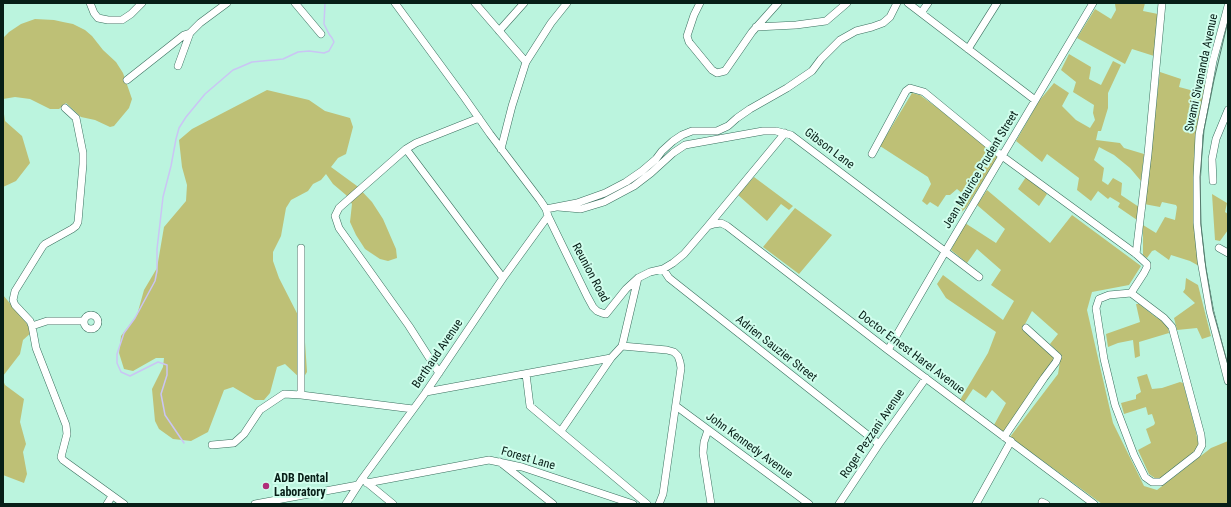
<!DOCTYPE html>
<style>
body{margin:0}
#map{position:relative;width:1231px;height:507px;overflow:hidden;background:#bbf4de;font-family:"Roboto Condensed",sans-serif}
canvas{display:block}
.frame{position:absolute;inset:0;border:4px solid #071e17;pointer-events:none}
</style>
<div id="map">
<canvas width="1231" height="507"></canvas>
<div class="frame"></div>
</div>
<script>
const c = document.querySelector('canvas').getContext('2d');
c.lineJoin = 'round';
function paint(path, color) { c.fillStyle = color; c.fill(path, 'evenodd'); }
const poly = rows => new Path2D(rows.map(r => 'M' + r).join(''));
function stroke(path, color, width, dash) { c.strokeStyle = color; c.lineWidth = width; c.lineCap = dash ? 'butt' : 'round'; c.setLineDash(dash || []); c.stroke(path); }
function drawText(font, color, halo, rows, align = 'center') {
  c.font = font + ' "Roboto Condensed",sans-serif'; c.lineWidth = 4; c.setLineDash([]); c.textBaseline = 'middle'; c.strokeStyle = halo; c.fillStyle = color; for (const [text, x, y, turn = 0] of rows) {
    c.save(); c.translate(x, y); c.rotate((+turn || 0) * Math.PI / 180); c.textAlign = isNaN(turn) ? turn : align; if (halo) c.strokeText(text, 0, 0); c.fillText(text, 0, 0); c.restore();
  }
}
const green = poly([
 [1113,3,1145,3,1143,11,1158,14,1154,56,1132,49,1125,64,1077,38,1095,9,1111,19,1116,10,1115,4],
 [35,19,54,20,63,22,73,24,85,30,92,36,103,50,116,62,123,73,132,99,129,108,114,126,110,127,95,120,81,117,66,103,59,109,50,109,30,99,15,97,3,99,3,38,9,32,21,24],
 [1069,54,1091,67,1089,79,1101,85,1113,61,1121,65,1108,93,1108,108,1101,131,1098,131,1096,140,1120,143,1124,148,1144,154,1141,181,1130,168,1114,155,1099,147,1094,160,1104,168,1102,181,1108,185,1113,178,1122,183,1121,195,1139,207,1137,220,1118,207,1120,203,1110,197,1108,199,1098,191,1091,201,1077,190,1079,178,1047,154,1042,162,1016,141,1039,101,1054,83,1069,93,1062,106,1076,120,1090,128,1095,120,1093,113,1094,105,1073,92,1076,82,1061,70],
 [1202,60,1210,63,1199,124,1199,266,1190,261,1171,255,1169,260,1155,250,1152,251,1147,258,1143,255,1143,225,1156,233,1165,217,1175,220,1177,207,1176,205,1162,202,1160,207,1144,204,1160,72,1181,79,1179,87,1194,91],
 [267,90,309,100,325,111,350,118,353,127,346,154,338,158,331,167,357,186,372,202,383,219,396,249,397,258,388,261,380,259,365,249,356,235,350,222,352,204,346,195,333,184,326,174,321,180,313,184,308,191,291,200,286,208,281,236,273,252,273,261,279,278,304,327,307,372,302,380,285,364,277,367,270,393,264,400,255,400,233,387,224,390,208,432,191,441,173,439,159,429,155,421,152,389,163,367,164,358,156,358,133,371,124,369,119,353,121,336,137,315,144,290,157,268,164,227,186,201,187,185,182,167,179,140,192,129],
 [912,93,920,95,966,129,998,157,966,208,955,218,951,216,963,194,957,189,950,195,946,195,938,207,930,202,927,205,922,201,931,184,928,177,880,146],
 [3,107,5,121,22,136,30,163,16,181,3,187],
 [754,177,793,206,789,210,781,204,767,221,738,195],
 [1026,177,1047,194,1039,206,1018,189],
 [987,190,1050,243,1072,215,1141,266,1129,285,1092,292,1087,310,1113,423,1144,486,1157,490,1211,448,1228,441,1228,504,1102,504,1010,437,1058,374,1061,355,1050,344,1058,334,1032,311,1023,328,1055,358,1004,434,994,425,1006,403,992,390,986,398,973,389,963,404,960,400,988,353,996,332,946,298,937,284,943,275,1003,320,1014,301,991,285,1001,270,977,249,967,263,951,250,965,223,996,243,1005,229,977,205],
 [1212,194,1227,203,1225,212,1228,214,1228,230,1220,241,1215,240],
 [795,208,832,235,799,274,763,247],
 [1186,278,1198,285,1211,336,1202,339,1197,328,1177,330,1174,318,1195,303,1183,292,1185,289],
 [3,295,33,331,23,340,20,354,3,376],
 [1136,304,1139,304,1157,318,1161,319,1168,327,1169,333,1139,342,1140,356,1135,358,1133,340,1118,343,1108,347,1106,334,1140,322],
 [1147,374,1152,389,1162,388,1180,382,1183,383,1196,432,1199,447,1179,466,1161,478,1156,479,1149,474,1138,450,1151,443,1146,429,1154,425,1155,423,1152,414,1148,415,1146,407,1124,414,1121,403,1136,399,1136,395,1141,392,1137,377],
 [3,380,5,385,24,399,20,422,26,444,23,452,27,474,24,483,3,475]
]);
const stream = poly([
 [184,443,165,415,161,394,167,375,167,365,158,362,130,376,121,372,117,363,117,354,124,333,135,318,155,281,157,271,157,249,163,197,171,166,176,139,179,128,186,117,205,94,233,70,238,68,252,62,283,59,298,52,309,51,324,53,329,51,334,42,332,38,329,34,324,24,325,3]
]);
const minor = poly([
 [90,3,94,13,98,18,108,20,122,20,131,14,142,3],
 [295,3,321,34],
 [395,3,464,97,490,134,540,200,546,209,548,216,587,296,593,307,597,311,602,313,606,314,626,289,638,278,650,272,663,269,673,263,684,254,708,226,714,224,721,223,727,226,888,350,1094,504],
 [475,3,526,62],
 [700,3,694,15,687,36,689,42,712,70,717,73,725,71,752,32,778,3],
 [908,3,1035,100],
 [1228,6,1213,61,1206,99,1199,135,1197,177,1197,223,1201,261,1210,311,1228,381],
 [921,13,928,3],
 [756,27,796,25,826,21,847,3],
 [499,31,524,3],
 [968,49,997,3],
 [178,66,190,33,200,23,227,3],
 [127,80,184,35,190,33],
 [65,108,76,118,83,153,83,164,78,222,76,226,72,229,45,244,43,246,15,291,13,300,15,305,30,321,32,326,36,348,66,425,67,434,61,457,63,460,124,504],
 [406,149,503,278],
 [501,149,512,106,526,62,551,23,567,3],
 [872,154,906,91,910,88,924,92,1002,156,1136,254,1147,264,1147,267,1144,273,1131,293,1164,318,1172,327,1201,435,1202,445,1197,454,1161,482,1152,482,1145,477,1134,455,1115,405,1104,359,1098,321,1096,308,1099,299,1109,295,1131,293],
 [1213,181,1212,159,1216,139,1228,110],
 [558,207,581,209,604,202,634,186,651,173,673,153,685,145,763,131,776,131,791,135,979,277],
 [546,209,577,203,605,193,626,182,642,171,656,159,662,151,673,141,682,135,692,131,717,131,728,126,737,118,750,109,787,88,812,71,821,59,840,40,856,31,872,27,883,23,890,17,897,3],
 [708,226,785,133],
 [301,248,301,395],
 [1219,248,1228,253],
 [1136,254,1148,154,1162,3],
 [663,269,669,278,879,444],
 [638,278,622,346,667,350,674,352,678,356,680,362,681,368,663,494,659,504],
 '84 322a7 7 0 1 1 14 0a7 7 0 1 1-14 0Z',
 [32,326,47,321,84,321],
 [888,350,945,252,1093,3],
 [439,373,409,326,339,228,335,216,339,208,406,149,416,143,479,118],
 [526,374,530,406,647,504],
 [426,392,611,358,622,346],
 [676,406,809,504],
 [708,430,704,442,703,453,711,504],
 [561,431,611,358],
 [1004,437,1044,378,1056,362,1058,357,1026,328],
 [212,445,234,443,244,434,260,410,284,394,301,395,413,409],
 [500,462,553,504],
 [365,481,393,504],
 [367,483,489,460,522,467,633,504],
 [1042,502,1046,504],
 [107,504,112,496],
 [255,504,358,485],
 [346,504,362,479,426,392,503,278,548,216],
 [839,504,879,444,926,378],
 [976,504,1011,441]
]);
const tram = poly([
 [1228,21,1214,80,1204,130,1200,177,1201,225,1206,269,1213,311,1228,365]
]);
const markers = [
 [266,486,4,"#b02e79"]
];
const streetNames = [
 ["Swami Sivananda Avenue",1202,73,-78],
 ["Gibson Lane",829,149,37],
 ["Jean Maurice Prudent Street",981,170,-59],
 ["Reunion Road",590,273,62],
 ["Adrien Sauzier Street",776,349,38],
 ["Doctor Ernest Harel Avenue",911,353,37],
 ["Berthaud Avenue",438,354,-56],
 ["Roger Pezzani Avenue",873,434,-56],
 ["John Kennedy Avenue",749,446,36],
 ["Forest Lane",528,459,16]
];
const poiNames = [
 ["ADB Dental",274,479],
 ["Laboratory",274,493]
];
paint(green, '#bec076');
stroke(stream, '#cac5f4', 1.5);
stroke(minor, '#3a6f5e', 8);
stroke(minor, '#fff', 7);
stroke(tram, '#547a6c', 1);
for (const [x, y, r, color] of markers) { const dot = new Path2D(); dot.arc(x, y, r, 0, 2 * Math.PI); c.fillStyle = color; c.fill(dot); stroke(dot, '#d1feed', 1.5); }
drawText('12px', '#071e17', '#d1feed', streetNames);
drawText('bold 12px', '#071e17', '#d1feed', poiNames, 'left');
</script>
